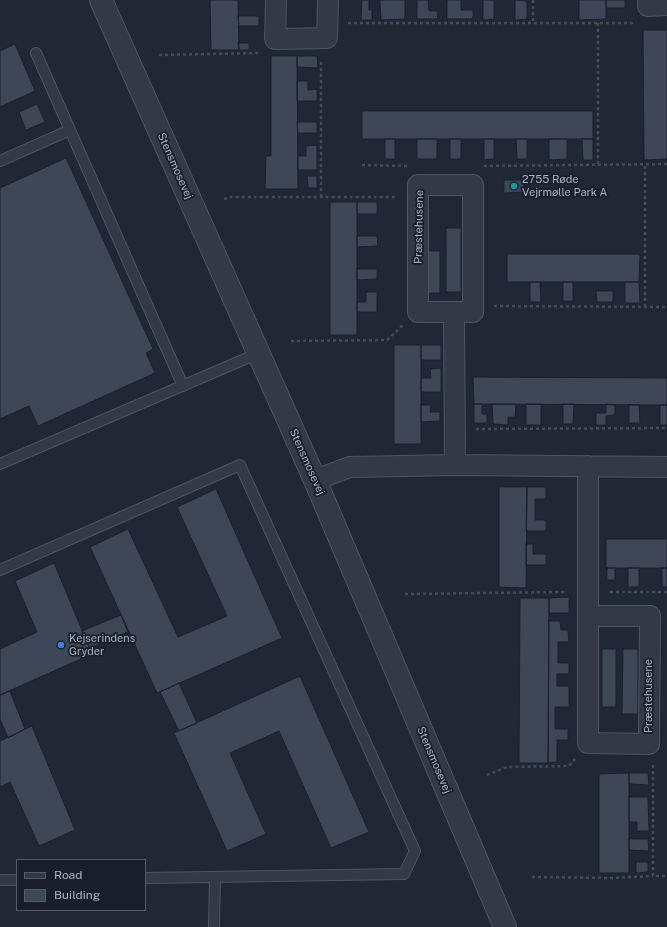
<!DOCTYPE html>
<meta charset="utf-8">
<style>
body{margin:0}
#map{position:relative;width:667px;height:927px;overflow:hidden;background:#202735;font-family:"Public Sans",sans-serif}
canvas{display:block}
.legend{position:absolute;left:16px;top:859px;width:130px;height:52px;box-sizing:border-box;background:#191f2a;border:1px solid #545b67;margin:0;padding:5px 7px;list-style:none;font-size:12px;color:#adb4c3}
.legend li{display:flex;align-items:center;gap:8px;height:20px}
.legend b{width:20px;border:1px solid #545b67}
</style>
<div id="map">
<canvas width="667" height="927"></canvas>
<ul class="legend">
<li><b style="height:5px;background:#333946"></b>Road</li>
<li><b style="height:11px;background:#3e4758"></b>Building</li>
</ul>
</div>
<script>
const c = document.querySelector('canvas').getContext('2d');
c.lineJoin = 'round';
function paint(path, color) { c.fillStyle = color; c.fill(path, 'evenodd'); }
const poly = rows => new Path2D(rows.map(r => 'M' + r).join(''));
function stroke(path, color, width, dash) { c.strokeStyle = color; c.lineWidth = width; c.lineCap = dash ? 'butt' : 'round'; c.setLineDash(dash || []); c.stroke(path); }
function drawText(font, color, halo, rows, align = 'center') {
  c.font = font + ' "Public Sans",sans-serif'; c.lineWidth = 3.5; c.setLineDash([]); c.textBaseline = 'middle'; c.strokeStyle = halo; c.fillStyle = color; for (const [text, x, y, turn = 0] of rows) {
    c.save(); c.translate(x, y); c.rotate((+turn || 0) * Math.PI / 180); c.textAlign = isNaN(turn) ? turn : align; if (halo) c.strokeText(text, 0, 0); c.fillText(text, 0, 0); c.restore();
  }
}
const building = poly([
 [210,0,238,0,239,50,211,50,210,0],
 [362,0,369,0,369,10,372,10,372,20,361,20,362,0],
 [380,0,405,0,405,19,381,20,380,0],
 [417,0,428,0,429,11,437,11,438,19,417,19,417,0],
 [447,0,461,0,461,10,473,10,473,19,447,19,447,0],
 [483,0,494,0,494,19,483,20,483,0],
 [515,0,527,1,527,19,515,20,515,0],
 [579,0,606,0,606,19,579,20,579,0],
 [606,0,625,0,625,8,606,8,606,0],
 [238,16,259,16,259,26,239,26,238,16],
 [643,30,667,30,667,159,644,160,643,30],
 [238,43,249,43,249,50,239,50,238,43],
 [15,44,35,91,0,107,0,51,15,44],
 [271,56,297,56,298,189,265,189,266,156,271,156,271,56],
 [297,56,317,56,318,68,297,67,297,56],
 [297,81,308,81,308,90,317,89,317,101,297,101,297,81],
 [37,104,45,122,26,130,19,112,37,104],
 [362,111,593,111,593,139,362,139,362,111],
 [297,122,317,122,317,133,298,133,297,122],
 [385,139,395,139,395,159,385,159,385,139],
 [417,139,437,139,437,159,417,159,417,139],
 [450,139,461,139,461,159,450,159,450,139],
 [484,139,494,139,494,159,484,160,484,139],
 [516,139,527,139,527,159,517,159,516,139],
 [549,139,567,139,567,159,549,160,549,139],
 [582,139,593,139,593,160,583,160,582,139],
 [317,145,317,170,298,170,298,156,306,156,306,146,317,145],
 [66,158,153,349,146,353,155,373,38,426,29,406,0,419,0,188,66,158],
 [307,176,317,176,317,188,308,188,307,176],
 [504,180,524,180,524,192,504,193,504,180],
 [330,202,357,202,357,335,330,335,330,202],
 [357,202,377,202,377,214,357,214,357,202],
 [446,228,461,228,461,292,446,292,446,228],
 [357,236,377,236,378,246,357,247,357,236],
 [423,251,440,251,440,293,423,293,423,251],
 [507,254,640,254,639,282,507,282,507,254],
 [357,269,377,269,377,279,357,280,357,269],
 [530,282,540,282,541,302,530,302,530,282],
 [563,282,573,282,573,301,563,301,563,282],
 [625,282,639,282,640,303,625,303,625,282],
 [596,291,613,291,613,302,597,302,596,291],
 [366,292,377,292,377,312,357,312,357,302,366,302,366,292],
 [394,345,421,345,421,444,394,444,394,345],
 [421,345,441,345,441,360,421,360,421,345],
 [441,368,441,392,421,392,421,378,431,378,430,369,441,368],
 [473,377,667,378,667,405,474,404,473,377],
 [474,404,482,404,482,414,487,414,487,423,474,423,474,404],
 [492,404,516,404,515,417,508,417,508,425,493,424,492,404],
 [526,404,541,404,541,425,526,425,526,404],
 [563,404,574,404,573,424,563,424,563,404],
 [606,404,615,405,615,415,606,416,606,425,596,425,596,413,606,413,606,404],
 [421,405,431,405,430,412,440,412,440,421,421,422,421,405],
 [629,405,639,405,640,423,629,423,629,405],
 [660,405,667,405,667,425,660,425,660,405],
 [499,487,527,487,526,588,499,587,499,487],
 [527,487,546,487,546,499,535,499,535,520,546,520,546,531,526,531,527,487],
 [216,489,282,638,157,693,90,547,128,529,178,637,227,616,177,507,216,489],
 [606,539,667,539,667,568,606,568,606,539],
 [526,544,533,544,533,554,546,554,546,565,526,565,526,544],
 [54,563,92,654,0,695,0,649,37,632,15,581,54,563],
 [607,568,615,568,615,580,607,580,607,568],
 [628,568,639,568,639,587,628,587,628,568],
 [662,568,667,568,667,587,662,587,662,568],
 [569,597,569,613,549,613,549,598,569,597],
 [520,598,549,598,548,763,519,763,520,598],
 [121,615,128,632,90,648,82,631,121,615],
 [549,621,560,621,561,630,568,630,569,642,558,642,558,663,569,663,569,674,557,674,557,686,569,686,569,707,555,707,555,729,568,729,568,740,557,740,557,762,548,763,549,621],
 [602,649,616,649,616,707,602,707,602,649],
 [623,649,638,649,638,714,622,714,623,649],
 [300,676,369,832,331,848,279,731,230,753,266,834,227,851,174,733,300,676],
 [179,683,197,723,179,731,160,692,179,683],
 [10,691,25,729,8,738,0,719,0,695,10,691],
 [32,726,75,830,39,846,10,782,0,787,0,741,32,726],
 [629,773,648,773,649,785,629,784,629,773],
 [629,773,629,873,599,873,599,774,629,773],
 [629,797,648,797,649,831,637,831,637,822,629,822,629,797],
 [629,839,648,839,649,851,629,850,629,839],
 [636,862,648,862,648,872,636,873,636,862]
]);
const path = poly([
 [533,0,533,23],
 [348,23,632,23,634,21],
 [598,23,598,165],
 [159,55,260,53],
 [362,165,408,166],
 [484,166,667,164],
 [321,197,321,59],
 [224,199,232,197,397,197],
 [494,306,667,307],
 [645,307,645,164],
 [291,341,387,340,403,325],
 [476,429,667,428],
 [610,592,667,592],
 [405,594,567,592],
 [653,765,653,876,667,876],
 [487,775,507,767,569,766,575,759],
 [532,877,613,878,653,876]
]);
const service = poly([
 [36,53,183,386],
 [0,161,70,130],
 [0,464,259,353],
 [0,570,240,465,415,851,404,874,145,878],
 [0,880,17,880],
 [214,927,215,877]
]);
const minor = poly([
 [276,0,275,39,327,38,328,0],
 [648,0,648,6,667,5],
 [418,185,473,185,473,312,418,312,418,185],
 [454,312,455,465],
 [588,466,588,743,649,744,650,616,589,616],
 [315,480,350,467,455,465,667,467]
]);
const tertiary = poly([
 [101,0,315,480,505,927]
]);
const markers = [
 [514,186,4,"#0f9aa8"],
 [61,645,4,"#3f7fe0"]
];
const streetNames = [
 ["Stensmosevej",175,166,66],
 ["Præstehusene",419,227,-89],
 ["Stensmosevej",307,462,66],
 ["Præstehusene",649,696,-90],
 ["Stensmosevej",434,760,67]
];
const poiNames = [
 ["2755 Røde",522,180],
 ["Vejrmølle Park A",522,193],
 ["Kejserindens",69,639],
 ["Gryder",69,652]
];
paint(building, '#3e4758');
stroke(building, '#1b212c', 1);
stroke(service, '#4e5461', 12);
stroke(minor, '#4e5461', 22);
stroke(tertiary, '#4e5461', 24);
stroke(path, '#3f4f54', 2.5, [3, 3]);
stroke(service, '#333946', 10);
stroke(minor, '#333946', 20);
stroke(tertiary, '#333946', 22);
for (const [x, y, r, color] of markers) { const dot = new Path2D(); dot.arc(x, y, r, 0, 2 * Math.PI); c.fillStyle = color; c.fill(dot); stroke(dot, '#191f2a', 1.5); }
drawText('11px', '#adb4c3', '#191f2a', streetNames);
drawText('11px', '#adb4c3', '#191f2a', poiNames, 'left');
</script>
